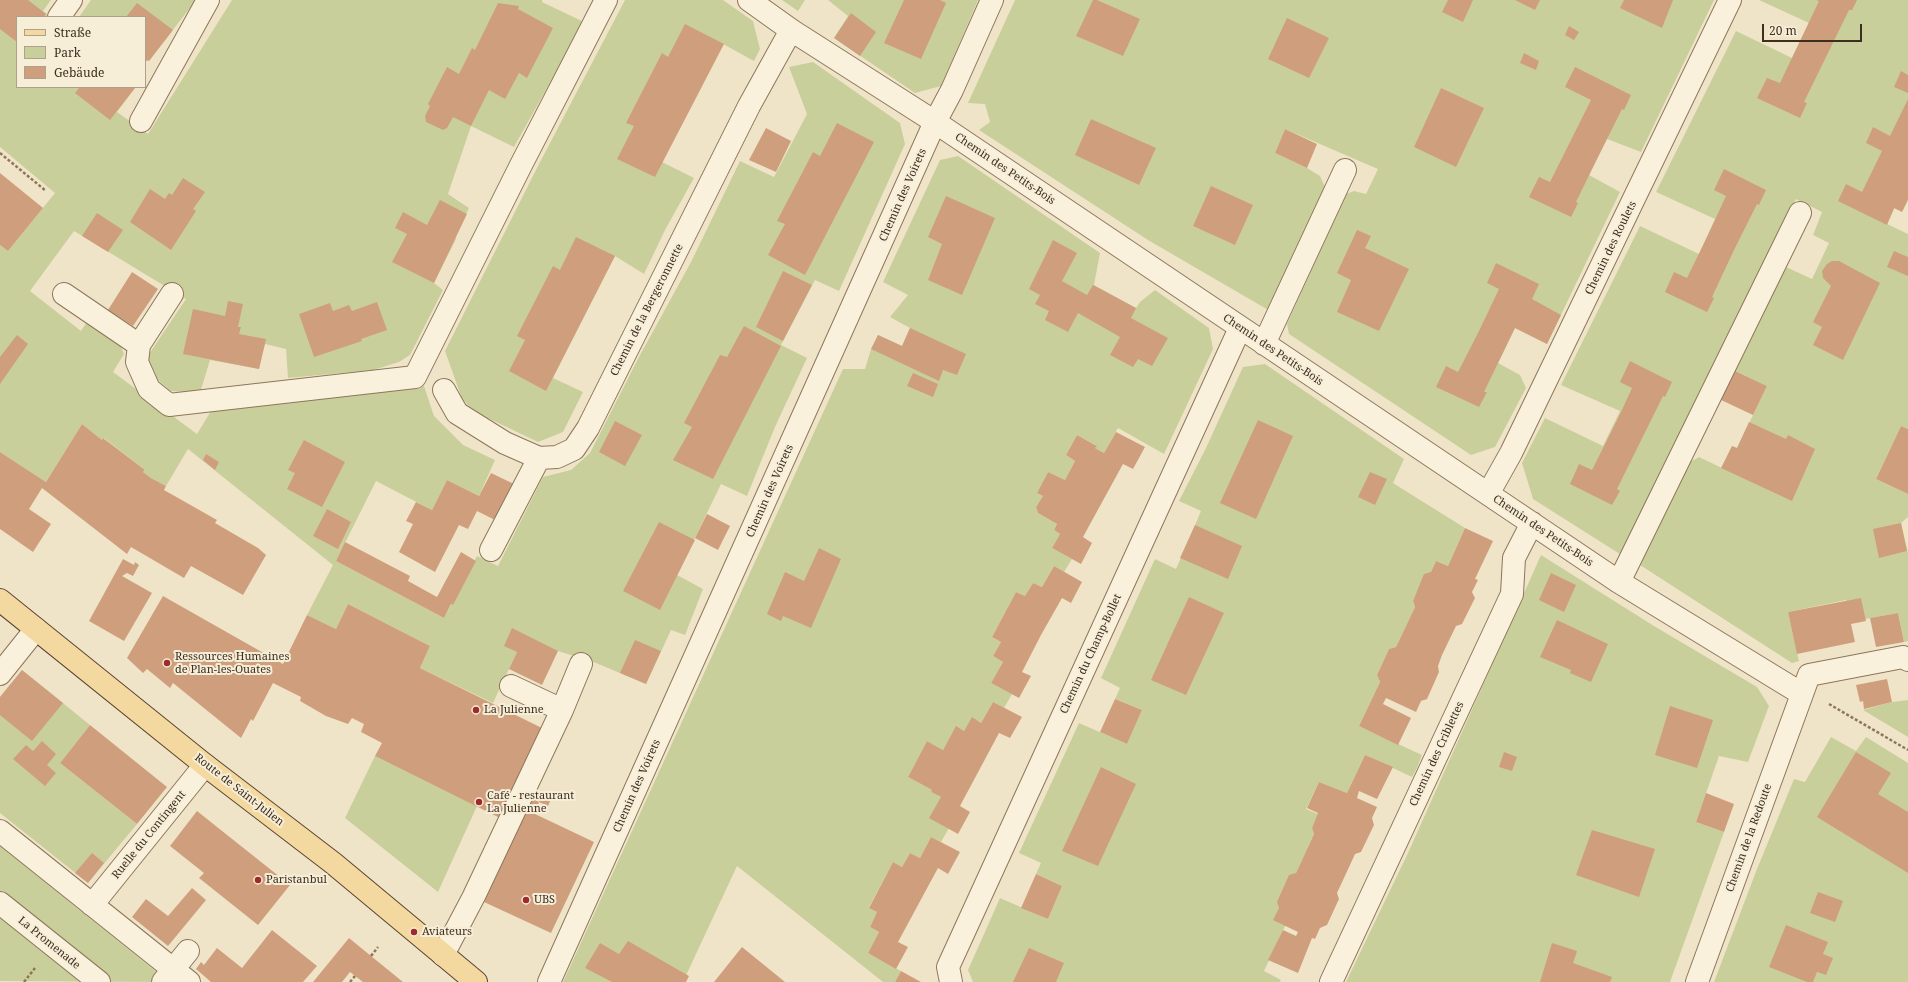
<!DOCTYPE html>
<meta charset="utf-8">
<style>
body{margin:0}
#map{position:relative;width:1908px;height:982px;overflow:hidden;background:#f0e4c8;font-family:"Noto Serif",serif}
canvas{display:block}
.legend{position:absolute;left:16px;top:16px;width:130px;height:72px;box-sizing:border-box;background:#f7eed8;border:1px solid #ada18e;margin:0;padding:5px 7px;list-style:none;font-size:12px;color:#3d2e20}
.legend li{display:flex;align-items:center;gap:8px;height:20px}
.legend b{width:20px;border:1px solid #ada18e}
.scale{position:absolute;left:1762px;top:24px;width:100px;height:18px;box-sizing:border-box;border:2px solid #3d2e20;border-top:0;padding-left:5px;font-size:12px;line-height:14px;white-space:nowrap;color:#3d2e20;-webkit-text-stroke:3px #f7eed8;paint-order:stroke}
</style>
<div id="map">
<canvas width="1908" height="982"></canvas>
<ul class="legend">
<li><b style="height:5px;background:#f3d9a0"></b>Straße</li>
<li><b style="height:11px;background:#c9cf9b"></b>Park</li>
<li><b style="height:11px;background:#cf9f7d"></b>Gebäude</li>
</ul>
<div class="scale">20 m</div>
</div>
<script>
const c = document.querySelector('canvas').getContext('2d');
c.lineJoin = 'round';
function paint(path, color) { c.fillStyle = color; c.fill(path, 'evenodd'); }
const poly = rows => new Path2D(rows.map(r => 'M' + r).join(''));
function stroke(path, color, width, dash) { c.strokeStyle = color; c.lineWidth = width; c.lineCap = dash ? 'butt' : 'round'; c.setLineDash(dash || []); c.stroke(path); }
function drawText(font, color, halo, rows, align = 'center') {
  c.font = font + ' "Noto Serif",serif'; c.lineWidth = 4; c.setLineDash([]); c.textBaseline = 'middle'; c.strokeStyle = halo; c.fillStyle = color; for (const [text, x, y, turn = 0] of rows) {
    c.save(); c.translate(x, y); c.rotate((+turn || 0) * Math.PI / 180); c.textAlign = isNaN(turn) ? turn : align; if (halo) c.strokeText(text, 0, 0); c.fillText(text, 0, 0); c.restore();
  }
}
const green = poly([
 [0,0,51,0,43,11,51,17,17,17,17,87,133,87,135,88,117,112,148,134,232,0,542,0,542,2,584,22,514,147,471,126,448,194,469,208,455,238,456,239,434,283,443,290,410,355,399,362,373,370,288,378,286,349,265,344,259,369,210,360,200,393,171,391,153,376,147,357,186,299,74,231,30,291,81,331,87,322,120,344,124,354,113,372,197,434,211,411,424,386,434,416,463,445,495,460,479,496,447,480,432,510,376,481,336,561,444,618,477,556,498,566,543,477,571,470,590,453,639,357,691,262,740,161,774,177,807,114,789,67,813,62,900,123,905,144,839,291,815,280,781,345,807,358,775,427,747,496,721,484,677,575,703,589,685,635,671,630,646,684,596,663,558,651,517,652,493,703,420,668,430,646,348,604,336,629,307,615,333,565,188,449,166,486,151,478,143,472,145,470,104,438,102,440,82,424,46,482,0,452,0,245,8,251,55,193,0,147],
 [91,0,196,0,149,61,147,60,145,63,145,17,79,17],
 [625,0,723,0,753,21,760,49,754,61,723,44,662,162,694,178,665,230,644,274,615,256,553,378,583,392,563,432,538,442,473,411,462,399,445,351,539,164],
 [782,0,805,0,798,11],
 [828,0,978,0,941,86,915,93,834,38,848,16],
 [1015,0,1714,0,1641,152,1607,139,1589,175,1620,192,1547,344,1515,328,1498,363,1520,375,1526,388,1495,447,1471,455,1289,334,1287,324,1346,194,1354,191,1366,194,1378,169,1285,129,1275,153,1307,168,1320,176,1326,189,1270,311,1148,240,979,130,990,122,985,104,968,103],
 [1759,0,1908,0,1908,181,1887,224,1908,234,1908,429,1901,426,1876,479,1908,494,1908,517,1901,523,1908,553,1908,641,1904,642,1898,613,1865,619,1861,599,1846,601,1846,600,1788,612,1799,661,1792,663,1640,565,1688,463,1699,457,1722,468,1732,446,1737,448,1767,386,1733,370,1784,266,1812,279,1829,243,1813,235,1822,212,1796,199,1623,556,1533,499,1522,463,1545,418,1603,446,1620,411,1561,385,1640,226,1699,254,1715,219,1656,192,1736,31,1792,58,1809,23],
 [958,156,1100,253,1094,285,1136,308,1140,302,1155,290,1209,328,1213,349,1164,454,1118,428,1104,453,1095,448,1096,445,1077,435,1066,455,1075,461,1065,480,1048,472,1037,493,1043,496,1036,507,1038,513,1057,524,1054,530,1060,534,1052,548,1072,559,1064,572,1054,566,1042,587,1033,583,1025,596,1016,592,992,637,1001,642,993,656,1003,662,991,683,1012,694,1004,708,993,702,981,723,972,718,964,731,956,727,943,750,927,741,908,777,932,790,931,792,941,797,949,828,941,842,931,837,920,858,910,853,902,867,893,862,869,907,877,912,870,927,879,932,868,953,901,971,895,982,883,982,737,866,683,982,563,982,843,369,865,369,871,349,878,335,902,346,910,328,890,317,908,295,883,282,940,160],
 [1265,364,1404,459,1393,483,1465,528,1448,566,1436,561,1431,572,1419,588,1413,601,1415,607,1396,647,1389,649,1377,675,1380,682,1359,726,1422,755,1417,768,1412,777,1365,755,1347,793,1319,782,1306,809,1318,814,1312,828,1314,834,1296,873,1299,896,1264,971,1281,980,1280,982,973,982,968,970,1000,898,1048,919,1062,886,1036,874,1041,863,1019,853,1079,723,1127,744,1142,710,1115,699,1120,688,1101,678,1155,559,1176,569,1201,511,1179,501,1206,448,1243,367],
 [1541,555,1654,626,1757,687,1769,706,1748,762,1719,756,1696,822,1724,832,1670,982,1346,982,1408,853],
 [22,670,90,725,60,763,137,824,88,883,0,813,0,697],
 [1908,700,1908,737,1863,710,1892,702],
 [1831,737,1856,751,1866,737,1908,763,1908,982,1714,982,1757,869,1794,779,1805,782],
 [375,756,477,806,438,892,345,818],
 [0,846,169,982,0,981]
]);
const building = poly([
 [0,0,28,0,46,14,44,17,17,17,17,42,0,29],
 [904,0,940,0,946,3,921,59,884,43],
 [1093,0,1097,0,1140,19,1123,56,1076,36],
 [1448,0,1473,0,1463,22,1442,12],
 [1515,0,1540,0,1535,10],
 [1624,0,1673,0,1662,28,1620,8],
 [1816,0,1857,0,1852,10,1849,10,1804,102,1807,103,1800,118,1757,98,1767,78,1780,83,1819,1],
 [137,3,173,30,149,61,147,60,145,63,145,17,126,17],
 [498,3,519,6,518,9,553,28,527,78,519,73,505,99,489,90,471,126,453,117,447,128,443,130,426,122,425,116,430,106,428,104,447,67,459,74,472,48,475,50],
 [851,13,876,32,860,56,834,38],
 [1287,18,1329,38,1309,78,1268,59],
 [685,24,724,44,655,177,617,159,634,126,626,123,662,53,668,57],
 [1569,26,1579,32,1574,40,1565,35],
 [1524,53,1539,61,1536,70,1520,63],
 [1575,67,1631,95,1624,110,1622,109,1599,155,1576,202,1578,203,1571,217,1529,197,1539,177,1550,182,1591,100,1565,87],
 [1901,71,1908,75,1908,93,1894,87],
 [80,87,133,87,135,88,110,120,75,93],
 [1441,88,1484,108,1456,167,1414,147],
 [1908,99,1908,200,1902,212,1894,208,1887,225,1838,201,1846,184,1862,192,1882,151,1866,143,1873,127,1890,136],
 [1091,119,1156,148,1139,185,1075,155],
 [837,123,874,142,805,275,768,255,785,224,777,221,813,152,820,156],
 [766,128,791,141,776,172,749,160],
 [1285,129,1317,144,1307,168,1275,153],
 [1724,169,1766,190,1759,205,1757,204,1734,250,1712,297,1714,298,1707,312,1665,292,1674,272,1687,278,1707,237,1726,196,1714,190],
 [0,173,43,208,8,251,0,245],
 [183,178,205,192,193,209,196,211,171,250,130,222,150,189,165,199,169,193,172,195],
 [1211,186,1253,205,1235,245,1193,226],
 [946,196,995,218,962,295,928,280,942,244,928,237],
 [440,200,467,214,434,283,392,262,407,234,395,228,403,212,427,225],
 [97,213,123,230,108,252,82,236],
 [1357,230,1371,236,1365,248,1409,269,1379,331,1337,312,1351,280,1337,273],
 [576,237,615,256,546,391,509,371,525,340,517,336,553,266,560,270],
 [1053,240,1077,253,1062,281,1087,295,1093,285,1136,308,1131,318,1168,338,1152,366,1138,359,1133,367,1110,355,1120,337,1078,313,1068,332,1045,320,1049,311,1035,304,1040,295,1029,289],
 [1894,251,1908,257,1908,276,1887,267],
 [1832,261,1839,261,1880,283,1843,360,1813,345,1822,327,1813,322,1831,286,1823,278,1822,271,1827,264],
 [1496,263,1539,284,1532,299,1561,315,1547,344,1515,328,1484,392,1487,392,1479,407,1436,387,1446,366,1458,372,1479,331,1499,289,1487,283],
 [783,271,812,285,783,341,756,327],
 [132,272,158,289,133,326,108,310],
 [228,301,243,304,238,327,241,327,239,334,266,339,259,369,183,354,193,309,225,316],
 [377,302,387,330,361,339,362,341,314,357,299,314,330,303,333,311,349,305,352,311],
 [744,326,781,346,713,479,673,460,692,427,684,423,720,355,727,357],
 [910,328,966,354,957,375,943,370,939,381,871,349,878,335,902,346],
 [17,335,28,344,0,384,0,357],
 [1630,361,1672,382,1665,397,1663,396,1617,489,1620,491,1612,505,1570,484,1579,464,1592,470,1621,412,1632,388,1620,382],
 [1733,370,1767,386,1753,415,1719,399],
 [913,373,938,384,933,397,907,386],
 [1258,420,1293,436,1256,519,1220,503],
 [615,421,642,435,625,466,599,452],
 [1749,422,1786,439,1788,435,1815,449,1792,501,1721,468,1732,446,1737,448],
 [82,424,102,440,103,438,145,470,143,472,151,478,166,486,164,490,217,520,215,523,258,548,266,555,243,595,191,566,184,578,131,547,127,554,42,488,29,509,51,524,33,552,0,529,0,452,46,482],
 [1901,426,1908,429,1908,494,1876,479],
 [1116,432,1145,447,1133,469,1123,464,1083,537,1092,543,1081,564,1052,548,1060,534,1054,530,1057,524,1038,513,1036,507,1043,496,1037,493,1048,472,1065,480,1075,461,1066,455,1077,435,1097,446,1095,448,1104,453],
 [304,440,345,462,322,507,287,489,295,473,288,470],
 [206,454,219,462,215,470,203,460],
 [1370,472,1387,479,1375,505,1358,497],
 [491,473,514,484,495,520,477,511,468,529,459,525,435,572,399,552,413,524,406,521,416,502,432,510,447,480,479,496],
 [327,509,351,522,338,549,313,536],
 [707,514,730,526,718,550,695,538],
 [659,522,695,540,660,610,623,591],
 [1901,523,1907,551,1879,558,1873,529],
 [1195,525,1242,546,1228,579,1180,558],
 [1465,528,1493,541,1475,579,1478,580,1472,592,1475,598,1462,624,1456,626,1442,655,1438,666,1439,672,1427,699,1421,701,1416,712,1386,698,1383,704,1411,718,1398,745,1359,726,1380,682,1377,675,1389,649,1396,647,1415,607,1413,601,1424,574,1431,572,1436,561,1448,566],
 [345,542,410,576,408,581,437,597,461,552,476,561,453,605,451,604,444,618,336,561],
 [819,548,841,559,811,628,783,616,781,621,767,614,785,572,804,581],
 [123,559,134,565,135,562,139,565,133,576,127,573,122,576,152,593,124,641,89,621],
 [1054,566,1082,582,1071,603,1062,598,1041,635,1022,672,1031,676,1019,698,991,683,1003,662,993,656,1001,642,992,637,1016,592,1025,596,1033,583,1042,587],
 [1551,573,1576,585,1564,612,1539,600],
 [163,596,283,664,307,615,336,629,348,604,430,646,420,668,544,729,500,818,375,756,382,743,361,732,364,724,352,718,348,724,326,716,300,701,301,697,273,683,253,721,251,719,241,738,173,683,170,688,147,669,143,673,127,658],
 [1189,597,1224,613,1186,695,1151,680],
 [1861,598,1866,621,1851,624,1855,642,1797,654,1788,612],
 [1898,613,1904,642,1876,647,1870,618],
 [1557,620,1608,644,1591,682,1570,673,1571,670,1540,657],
 [512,628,558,651,542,685,509,669,517,652,504,646],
 [635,640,661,651,646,684,620,673],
 [22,670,63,703,32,741,0,715,0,697],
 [1887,679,1892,702,1864,709,1863,701,1860,702,1856,685],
 [1115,699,1142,710,1127,744,1100,732],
 [993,702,1022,717,1010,738,999,733,960,806,970,812,958,834,929,818,941,797,931,792,932,790,908,777,927,741,943,750,956,726,964,731,972,717,981,723],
 [1670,706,1713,720,1697,768,1655,755],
 [90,725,167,787,137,824,60,763],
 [42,741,56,754,47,765,56,773,45,786,13,759,26,745,33,751],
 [1504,752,1517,757,1512,771,1499,767],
 [1856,752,1891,773,1878,794,1908,812,1908,873,1817,817],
 [1365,755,1393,767,1377,799,1359,791,1357,798,1377,807,1372,818,1374,825,1361,852,1355,854,1350,865,1337,893,1339,899,1327,925,1320,928,1315,939,1312,938,1298,973,1268,960,1283,930,1296,936,1298,932,1273,920,1279,908,1277,902,1289,875,1296,873,1314,834,1312,828,1318,813,1307,808,1319,782,1347,793],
 [1101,767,1136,784,1098,866,1062,851],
 [544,792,552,796,551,799,548,806,539,802,535,814,594,842,551,933,484,902,532,798,539,802],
 [1706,793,1734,804,1724,832,1696,822],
 [197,811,290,885,258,925,199,878,204,873,170,846],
 [1592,830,1655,849,1639,897,1576,875],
 [931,837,960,852,948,874,938,868,898,942,908,947,896,969,868,953,879,932,870,927,877,912,869,908,893,862,902,867,910,853,920,858],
 [92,853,104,863,88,883,75,873],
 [1036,874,1062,886,1048,919,1021,908],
 [192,888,206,900,168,946,132,917,146,899,168,916],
 [1818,892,1843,901,1835,922,1810,913],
 [1786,925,1828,942,1823,954,1833,958,1826,975,1817,972,1813,982,1807,982,1769,967],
 [272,930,317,966,303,982,211,982,196,969,201,962,204,965,217,948,242,968],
 [349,938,371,956,403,982,363,982,350,972,342,982,313,982],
 [628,941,689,976,686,982,612,982,585,968,600,943,619,954],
 [1552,943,1577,951,1573,963,1612,977,1610,982,1540,982],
 [742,947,785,982,714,982],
 [1029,948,1064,963,1056,982,1013,982],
 [901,971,921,982,895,982]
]);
const path = poly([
 [0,153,46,191],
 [1829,704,1908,750],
 [371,956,378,947],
 [24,982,35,968],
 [350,982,355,976]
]);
const minor = poly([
 [749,0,791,30,935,122,1619,582,1802,694],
 [59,17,71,0],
 [141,121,208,0],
 [64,294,139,345],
 [172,294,139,345,137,362,149,389,169,405,415,377,521,165,606,0],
 [1264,344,1345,170],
 [444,390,457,413,505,443,539,458,557,457,574,449,588,428,749,106,791,30],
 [1488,494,1511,453,1730,0],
 [491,550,539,458],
 [1619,582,1800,213],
 [0,674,36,629],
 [511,686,562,710],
 [0,831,189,982],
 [0,903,99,982],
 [92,905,205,765],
 [443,955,474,896,562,710,581,664],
 [163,982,188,951],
 [549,982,935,122,952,90,992,0],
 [951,982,948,967,1240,328],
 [1331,982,1512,594,1514,558,1532,523],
 [1697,982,1809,675,1903,657,1908,660]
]);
const major = poly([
 [0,600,205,765,333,863,476,982]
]);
const markers = [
 [167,663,4,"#9e2a2b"],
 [476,710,4,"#9e2a2b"],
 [479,802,4,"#9e2a2b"],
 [258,880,4,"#9e2a2b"],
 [526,900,4,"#9e2a2b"],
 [414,932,4,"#9e2a2b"]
];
const streetNames = [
 ["Chemin des Petits-Bois",1005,169,34],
 ["Chemin des Voirets",903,195,-66],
 ["Chemin des Roulets",1611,248,-64],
 ["Chemin de la Bergeronnette",647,310,-63],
 ["Chemin des Petits-Bois",1273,350,34],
 ["Chemin des Voirets",770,491,-66],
 ["Chemin des Petits-Bois",1543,531,34],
 ["Chemin du Champ-Bollet",1091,654,-65],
 ["Chemin des Criblettes",1437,754,-65],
 ["Chemin des Voirets",637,786,-66],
 ["Route de Saint-Julien",239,790,38],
 ["Ruelle du Contingent",149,835,-51],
 ["Chemin de la Redoute",1749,838,-70],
 ["La Promenade",49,943,39]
];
const poiNames = [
 ["Ressources Humaines",175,657],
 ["de Plan-les-Ouates",175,670],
 ["La Julienne",484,710],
 ["Café - restaurant",487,796],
 ["La Julienne",487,809],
 ["Paristanbul",266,880],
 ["UBS",534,900],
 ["Aviateurs",422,932]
];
paint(green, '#c9cf9b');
paint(building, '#cf9f7d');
stroke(minor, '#8d765c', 24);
stroke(major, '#5b4430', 24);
stroke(path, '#8d765c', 2.5, [3, 2]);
stroke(minor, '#faf1dc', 22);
stroke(major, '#f3d9a0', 22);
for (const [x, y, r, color] of markers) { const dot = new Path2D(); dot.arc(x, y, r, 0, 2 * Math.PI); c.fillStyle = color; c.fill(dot); stroke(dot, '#f7eed8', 1.5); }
drawText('11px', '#3d2e20', '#f7eed8', streetNames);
drawText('11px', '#3d2e20', '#f7eed8', poiNames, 'left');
</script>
